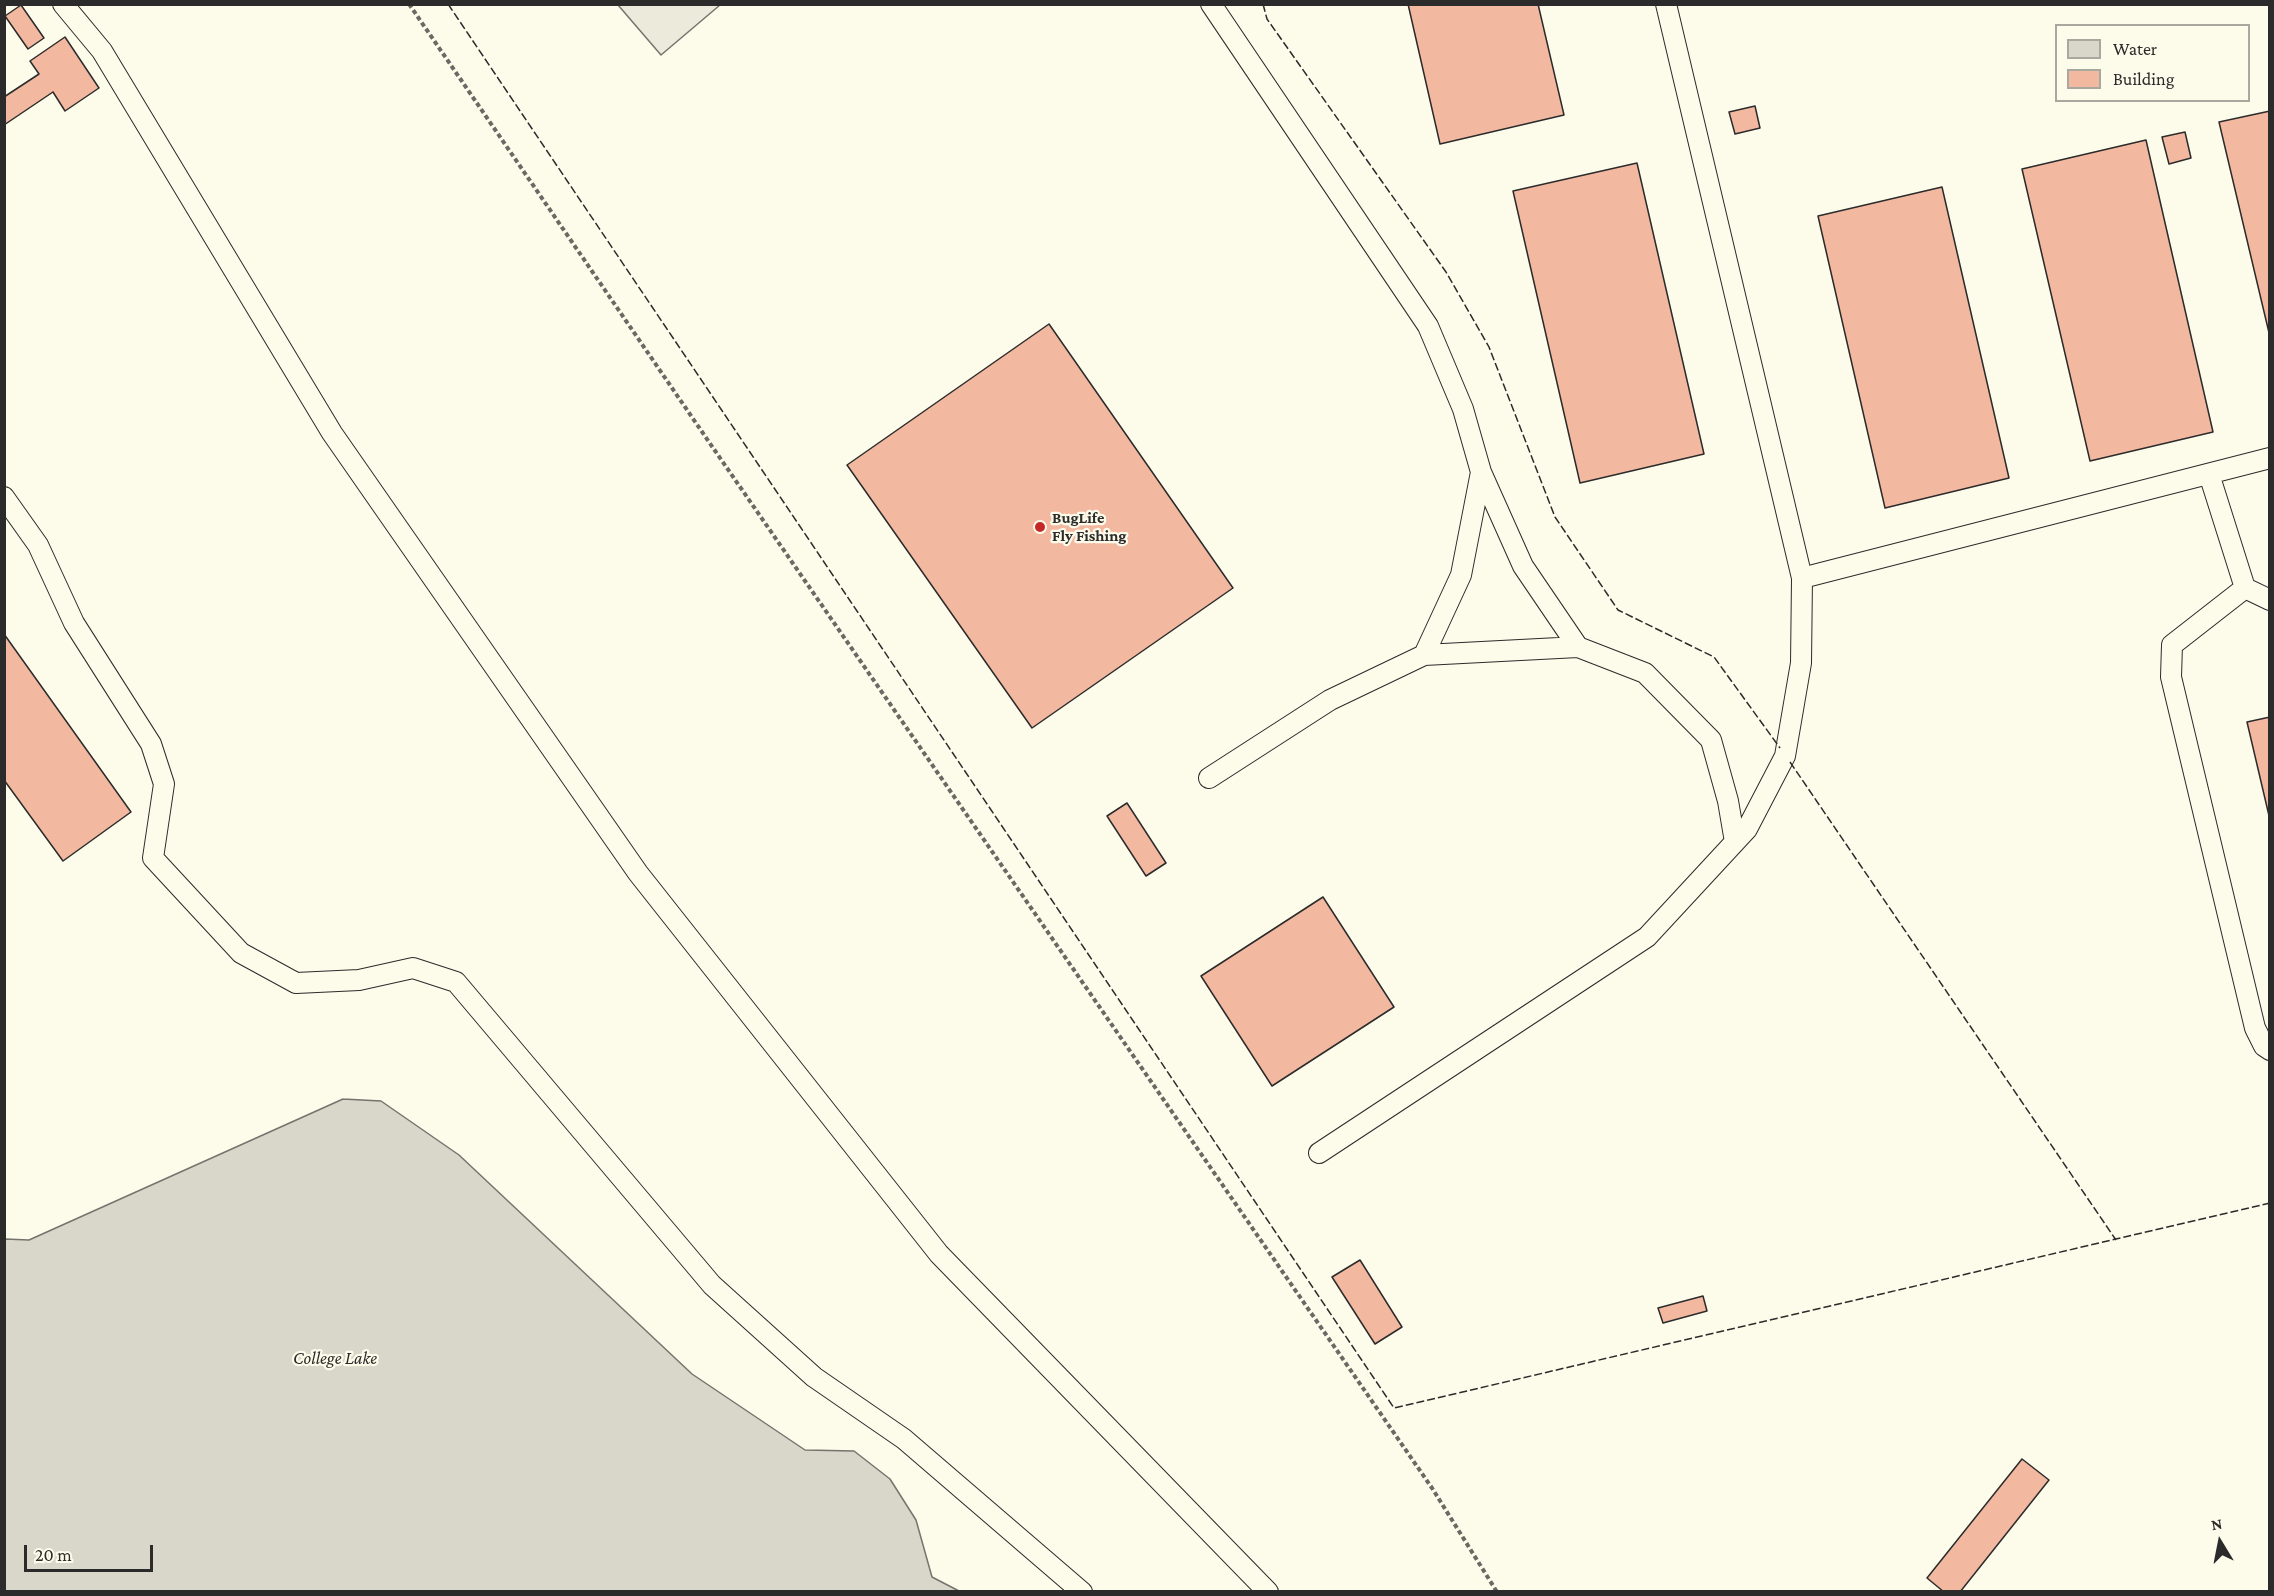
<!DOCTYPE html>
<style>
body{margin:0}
#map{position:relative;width:2274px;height:1596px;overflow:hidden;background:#fdfbea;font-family:"Crimson Pro",serif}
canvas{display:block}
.frame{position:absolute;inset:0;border:6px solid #2b2b2b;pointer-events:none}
.legend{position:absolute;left:2055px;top:24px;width:195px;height:78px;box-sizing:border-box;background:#fdfbea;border:2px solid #a9a89e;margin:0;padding:8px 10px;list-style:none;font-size:18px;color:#2b2b2b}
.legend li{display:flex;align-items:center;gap:12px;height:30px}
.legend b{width:30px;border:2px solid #a9a89e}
.north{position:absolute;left:2190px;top:1512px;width:60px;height:60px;-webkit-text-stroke:4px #fdfbea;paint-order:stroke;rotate:350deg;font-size:16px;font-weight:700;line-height:24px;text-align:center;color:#2b2b2b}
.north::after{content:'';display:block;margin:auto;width:21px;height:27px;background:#2b2b2b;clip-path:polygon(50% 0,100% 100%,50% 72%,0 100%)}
.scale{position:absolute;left:24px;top:1545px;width:129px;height:27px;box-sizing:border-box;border:3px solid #2b2b2b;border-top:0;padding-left:8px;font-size:18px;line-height:21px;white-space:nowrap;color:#2b2b2b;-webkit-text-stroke:4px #fdfbea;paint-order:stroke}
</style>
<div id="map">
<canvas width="2274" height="1596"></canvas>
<div class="frame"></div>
<ul class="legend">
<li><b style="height:16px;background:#d8d7c9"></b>Water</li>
<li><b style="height:16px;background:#f2b8a0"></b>Building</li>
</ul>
<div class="north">N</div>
<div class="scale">20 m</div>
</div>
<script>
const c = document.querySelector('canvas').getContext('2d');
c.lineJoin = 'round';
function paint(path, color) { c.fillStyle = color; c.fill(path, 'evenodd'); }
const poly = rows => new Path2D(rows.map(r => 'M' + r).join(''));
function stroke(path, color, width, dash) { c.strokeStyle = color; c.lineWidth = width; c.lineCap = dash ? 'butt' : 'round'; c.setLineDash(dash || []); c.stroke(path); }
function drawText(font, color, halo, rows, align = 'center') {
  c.font = font + ' "Crimson Pro",serif'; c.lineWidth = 4.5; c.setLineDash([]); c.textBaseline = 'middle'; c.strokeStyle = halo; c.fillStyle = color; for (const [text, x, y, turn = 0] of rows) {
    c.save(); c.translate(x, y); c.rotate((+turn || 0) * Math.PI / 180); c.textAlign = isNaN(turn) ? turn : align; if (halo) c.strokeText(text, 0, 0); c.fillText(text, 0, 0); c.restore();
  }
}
const parking = poly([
 [618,5,720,5,661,55,618,5]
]);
const water = poly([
 [343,1099,381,1101,459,1155,692,1374,805,1450,854,1451,890,1479,916,1520,932,1577,959,1591,5,1591,5,1239,29,1240,343,1099]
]);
const building = poly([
 [1408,4,1538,4,1564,115,1440,144,1408,4],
 [21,5,44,38,28,49,5,16,21,5],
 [65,37,99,88,65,111,53,92,4,125,4,97,39,74,30,61,65,37],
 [1755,106,1760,128,1735,134,1729,112,1755,106],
 [2270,111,2270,337,2219,122,2270,111],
 [2185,132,2191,158,2169,164,2162,137,2185,132],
 [2146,140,2213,432,2090,461,2022,169,2146,140],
 [1637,163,1704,454,1580,483,1513,191,1637,163],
 [1942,187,2009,478,1885,508,1818,216,1942,187],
 [1049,324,1233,588,1032,728,847,465,1049,324],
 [4,634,131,812,63,861,4,780,4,634],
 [2270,717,2270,820,2247,722,2270,717],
 [1127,803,1166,863,1146,876,1107,816,1127,803],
 [1323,897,1394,1007,1272,1086,1201,976,1323,897],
 [1360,1260,1402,1327,1375,1344,1332,1277,1360,1260],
 [1703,1296,1707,1311,1663,1323,1658,1308,1703,1296],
 [2022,1459,2049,1480,1960,1592,1944,1592,1927,1578,2022,1459]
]);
const path = poly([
 [409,4,709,442,1432,1488,1497,1592]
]);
const lane = poly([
 [63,4,102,51,332,433,638,873,939,1254,1268,1592],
 [1481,472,1523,566,1578,647,1645,673,1711,740,1728,801,1735,842],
 [2209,474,2245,588,2172,645,2171,677,2255,1028,2264,1046,2270,1050],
 [4,497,38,545,74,623,151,744,164,784,153,858,241,953,296,983,359,980,413,968,456,982,712,1285,814,1377,904,1439,1082,1592],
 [1802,578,2270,458],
 [2245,588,2270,600],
 [1424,655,1578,647],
 [1209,778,1330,700,1424,655,1461,575,1481,472,1463,409,1428,326,1211,4],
 [1319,1153,1647,937,1747,829,1785,756,1801,663,1802,578,1666,4]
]);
const fence = poly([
 [448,4,1394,1408,2270,1203],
 [1263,4,1267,19,1446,272,1489,347,1555,517,1618,610,1714,657,1780,748],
 [1790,762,2116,1240]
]);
const markers = [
 [1040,527,6,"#c62828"]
];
const poiNames = [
 ["BugLife",1052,518],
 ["Fly Fishing",1052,536]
];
const waterNames = [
 ["College Lake",335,1358]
];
paint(parking, '#eceadb');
stroke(parking, '#74746e', 1.5);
paint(water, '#d8d7c9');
stroke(water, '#74746e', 1.5);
paint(building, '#f2b8a0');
stroke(building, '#2b2b2b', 1.5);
stroke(lane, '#2b2b2b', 22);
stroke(path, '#6a6964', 4, [4.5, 3]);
stroke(lane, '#fdfbea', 20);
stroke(fence, '#2b2b2b', 1.5, [8, 3]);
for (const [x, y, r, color] of markers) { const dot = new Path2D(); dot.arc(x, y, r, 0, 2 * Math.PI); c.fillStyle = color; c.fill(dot); stroke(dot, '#fdfbea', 2); }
drawText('bold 16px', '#2b2b2b', '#fdfbea', poiNames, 'left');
drawText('italic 18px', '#2b2b2b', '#fdfbea', waterNames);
</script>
